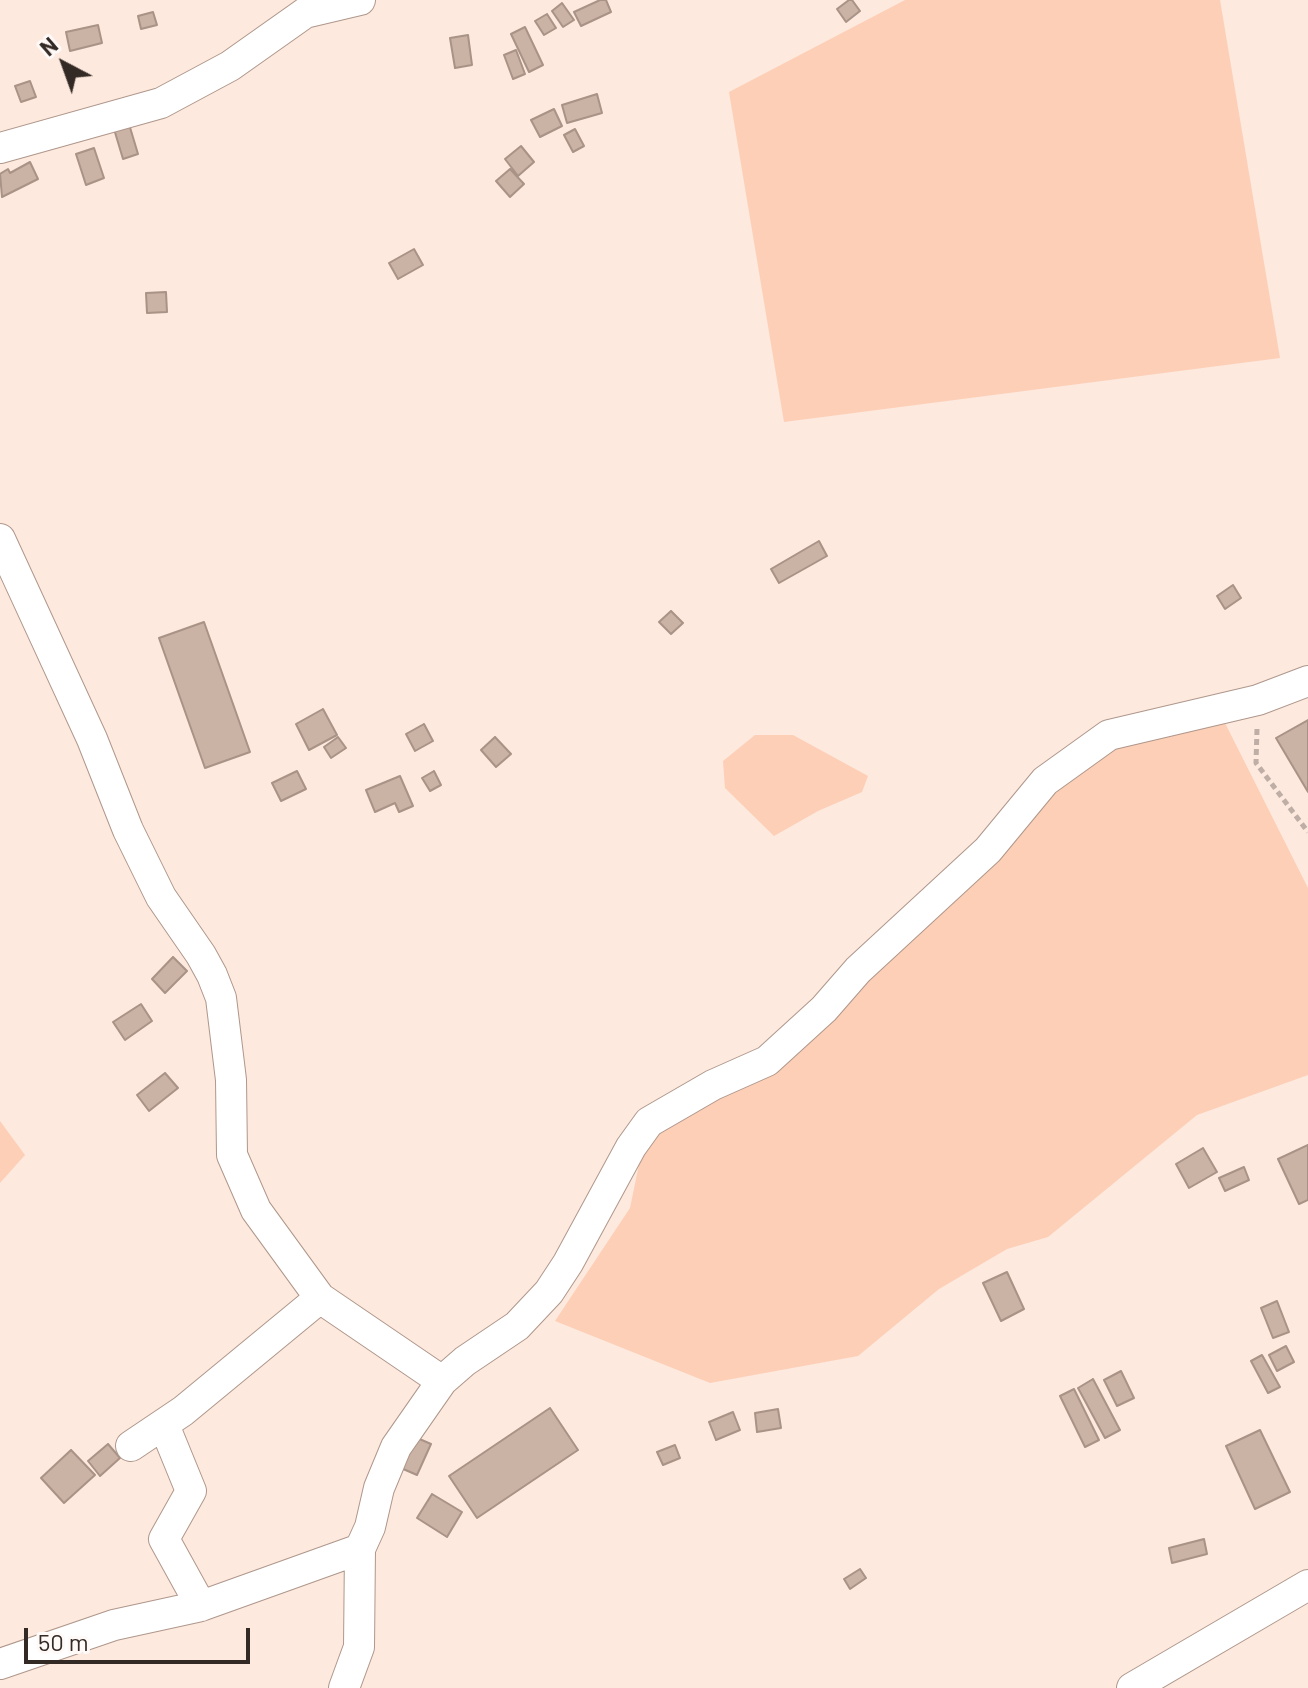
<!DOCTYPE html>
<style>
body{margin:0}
#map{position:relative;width:1308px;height:1688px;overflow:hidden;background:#fde9de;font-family:Barlow,sans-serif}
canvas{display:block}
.north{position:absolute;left:24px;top:24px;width:80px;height:80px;-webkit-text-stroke:6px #fff9f7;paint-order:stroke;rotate:319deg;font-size:22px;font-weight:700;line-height:32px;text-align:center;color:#332a25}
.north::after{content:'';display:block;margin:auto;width:28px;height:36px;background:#332a25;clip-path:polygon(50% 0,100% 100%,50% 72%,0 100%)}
.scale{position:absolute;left:24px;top:1628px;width:226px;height:36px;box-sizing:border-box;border:4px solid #332a25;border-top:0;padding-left:10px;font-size:24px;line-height:28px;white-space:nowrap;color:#332a25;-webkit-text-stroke:6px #fff9f7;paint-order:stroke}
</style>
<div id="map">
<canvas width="1308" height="1688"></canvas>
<div class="north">N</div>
<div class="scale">50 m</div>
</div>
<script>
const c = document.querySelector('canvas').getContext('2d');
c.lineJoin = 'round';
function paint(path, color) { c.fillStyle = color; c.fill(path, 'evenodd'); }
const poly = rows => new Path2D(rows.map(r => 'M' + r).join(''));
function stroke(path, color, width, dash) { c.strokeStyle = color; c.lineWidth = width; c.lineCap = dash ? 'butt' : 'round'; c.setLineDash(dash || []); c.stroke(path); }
const green = poly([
 [905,0,1220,0,1280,358,784,422,729,92],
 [1224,721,1308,888,1308,1075,1197,1115,1048,1237,1007,1249,939,1289,858,1356,710,1383,555,1321,630,1208,644,1140,731,1082,976,879,1053,795,1114,748],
 [755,735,793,735,868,776,862,792,818,811,774,836,725,788,723,761],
 [0,1121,25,1155,0,1183]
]);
const building = poly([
 [600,0,606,0,611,12,581,26,574,12,600,0],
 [849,0,852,0,860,11,846,22,837,9,849,0],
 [562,3,574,20,563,27,552,11,562,3],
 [153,12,157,25,141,29,138,16,153,12],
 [547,14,556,28,544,35,535,21,547,14],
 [98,25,102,43,70,51,66,32,98,25],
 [525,27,543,65,529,72,511,34,525,27],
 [468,35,472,65,455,68,450,38,468,35],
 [516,50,525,74,513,79,504,55,516,50],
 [30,81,36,97,21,102,15,86,30,81],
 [597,94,602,113,567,123,562,105,597,94],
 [554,109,562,126,540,137,531,120,554,109],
 [129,124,138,154,123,159,114,129,129,124],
 [575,129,584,146,573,152,564,135,575,129],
 [521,146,534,162,518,176,505,159,521,146],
 [94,148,104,178,86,185,76,154,94,148],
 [30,162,38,179,2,197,0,174,8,169,10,173,30,162],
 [510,169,524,184,510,197,496,181,510,169],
 [414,249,423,265,398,279,389,263,414,249],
 [166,292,167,312,147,313,146,293,166,292],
 [819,541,827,556,779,583,771,569,819,541],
 [1233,585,1241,598,1225,609,1217,596,1233,585],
 [671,611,683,623,671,634,659,622,671,611],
 [204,622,250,752,205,768,159,638,204,622],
 [323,709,337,735,309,750,296,724,323,709],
 [1308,720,1308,792,1276,738,1308,720],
 [424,724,433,741,415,751,406,734,424,724],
 [338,737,346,748,331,758,324,747,338,737],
 [495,737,511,754,496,767,481,750,495,737],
 [297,771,306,789,281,801,272,783,297,771],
 [434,771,441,785,430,791,422,778,434,771],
 [400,776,413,806,399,812,395,803,375,812,366,790,400,776],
 [173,957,187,971,165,993,152,979,173,957],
 [141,1004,152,1021,125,1040,113,1022,141,1004],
 [165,1073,178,1088,149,1111,137,1095,165,1073],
 [1308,1145,1308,1200,1299,1204,1278,1159,1308,1145],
 [1203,1148,1217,1172,1189,1188,1176,1164,1203,1148],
 [1244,1167,1249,1180,1225,1191,1219,1178,1244,1167],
 [1007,1272,1024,1309,1001,1321,983,1283,1007,1272],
 [1277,1301,1289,1332,1273,1338,1261,1308,1277,1301],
 [1286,1346,1294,1362,1277,1371,1269,1355,1286,1346],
 [1262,1355,1280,1387,1268,1393,1251,1361,1262,1355],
 [1121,1371,1134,1398,1117,1406,1104,1380,1121,1371],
 [1093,1379,1120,1430,1105,1438,1078,1388,1093,1379],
 [1074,1389,1099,1440,1085,1447,1060,1396,1074,1389],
 [550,1408,578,1450,477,1518,449,1476,550,1408],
 [778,1409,781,1428,757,1432,755,1413,778,1409],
 [733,1412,740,1430,716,1440,709,1422,733,1412],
 [1260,1430,1290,1492,1255,1509,1226,1446,1260,1430],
 [408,1434,431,1444,417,1475,394,1465,408,1434],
 [108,1444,120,1458,100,1476,88,1461,108,1444],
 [675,1445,680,1458,663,1465,657,1452,675,1445],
 [71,1450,95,1475,64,1503,41,1478,71,1450],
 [432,1494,462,1512,447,1537,417,1518,432,1494],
 [1204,1539,1207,1554,1172,1563,1169,1548,1204,1539],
 [860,1569,866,1578,850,1589,844,1579,860,1569]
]);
const path = poly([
 [1257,729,1256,763,1308,832]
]);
const minor = poly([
 [0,148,161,103,230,66,305,13,360,0],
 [0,539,92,739,128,830,161,897,201,955,212,975,221,998,231,1080,232,1155,256,1210,320,1298,442,1381],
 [164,1425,191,1491,164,1539,201,1606],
 [131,1446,183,1411,320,1298],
 [0,1664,114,1625,201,1606,360,1549],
 [344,1688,359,1647,360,1549,370,1527,379,1488,396,1447,442,1381,465,1361,517,1326,549,1292,568,1263,631,1147,649,1122,713,1085,767,1061,824,1009,858,970,988,850,1045,781,1109,735,1258,700,1308,681],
 [1132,1688,1308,1585]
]);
paint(green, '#fdcfb6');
paint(building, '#cab2a5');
stroke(building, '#a99286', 2);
stroke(minor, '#af978b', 32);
stroke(path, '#beaea5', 5, [6, 4]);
stroke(minor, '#fff', 30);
</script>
